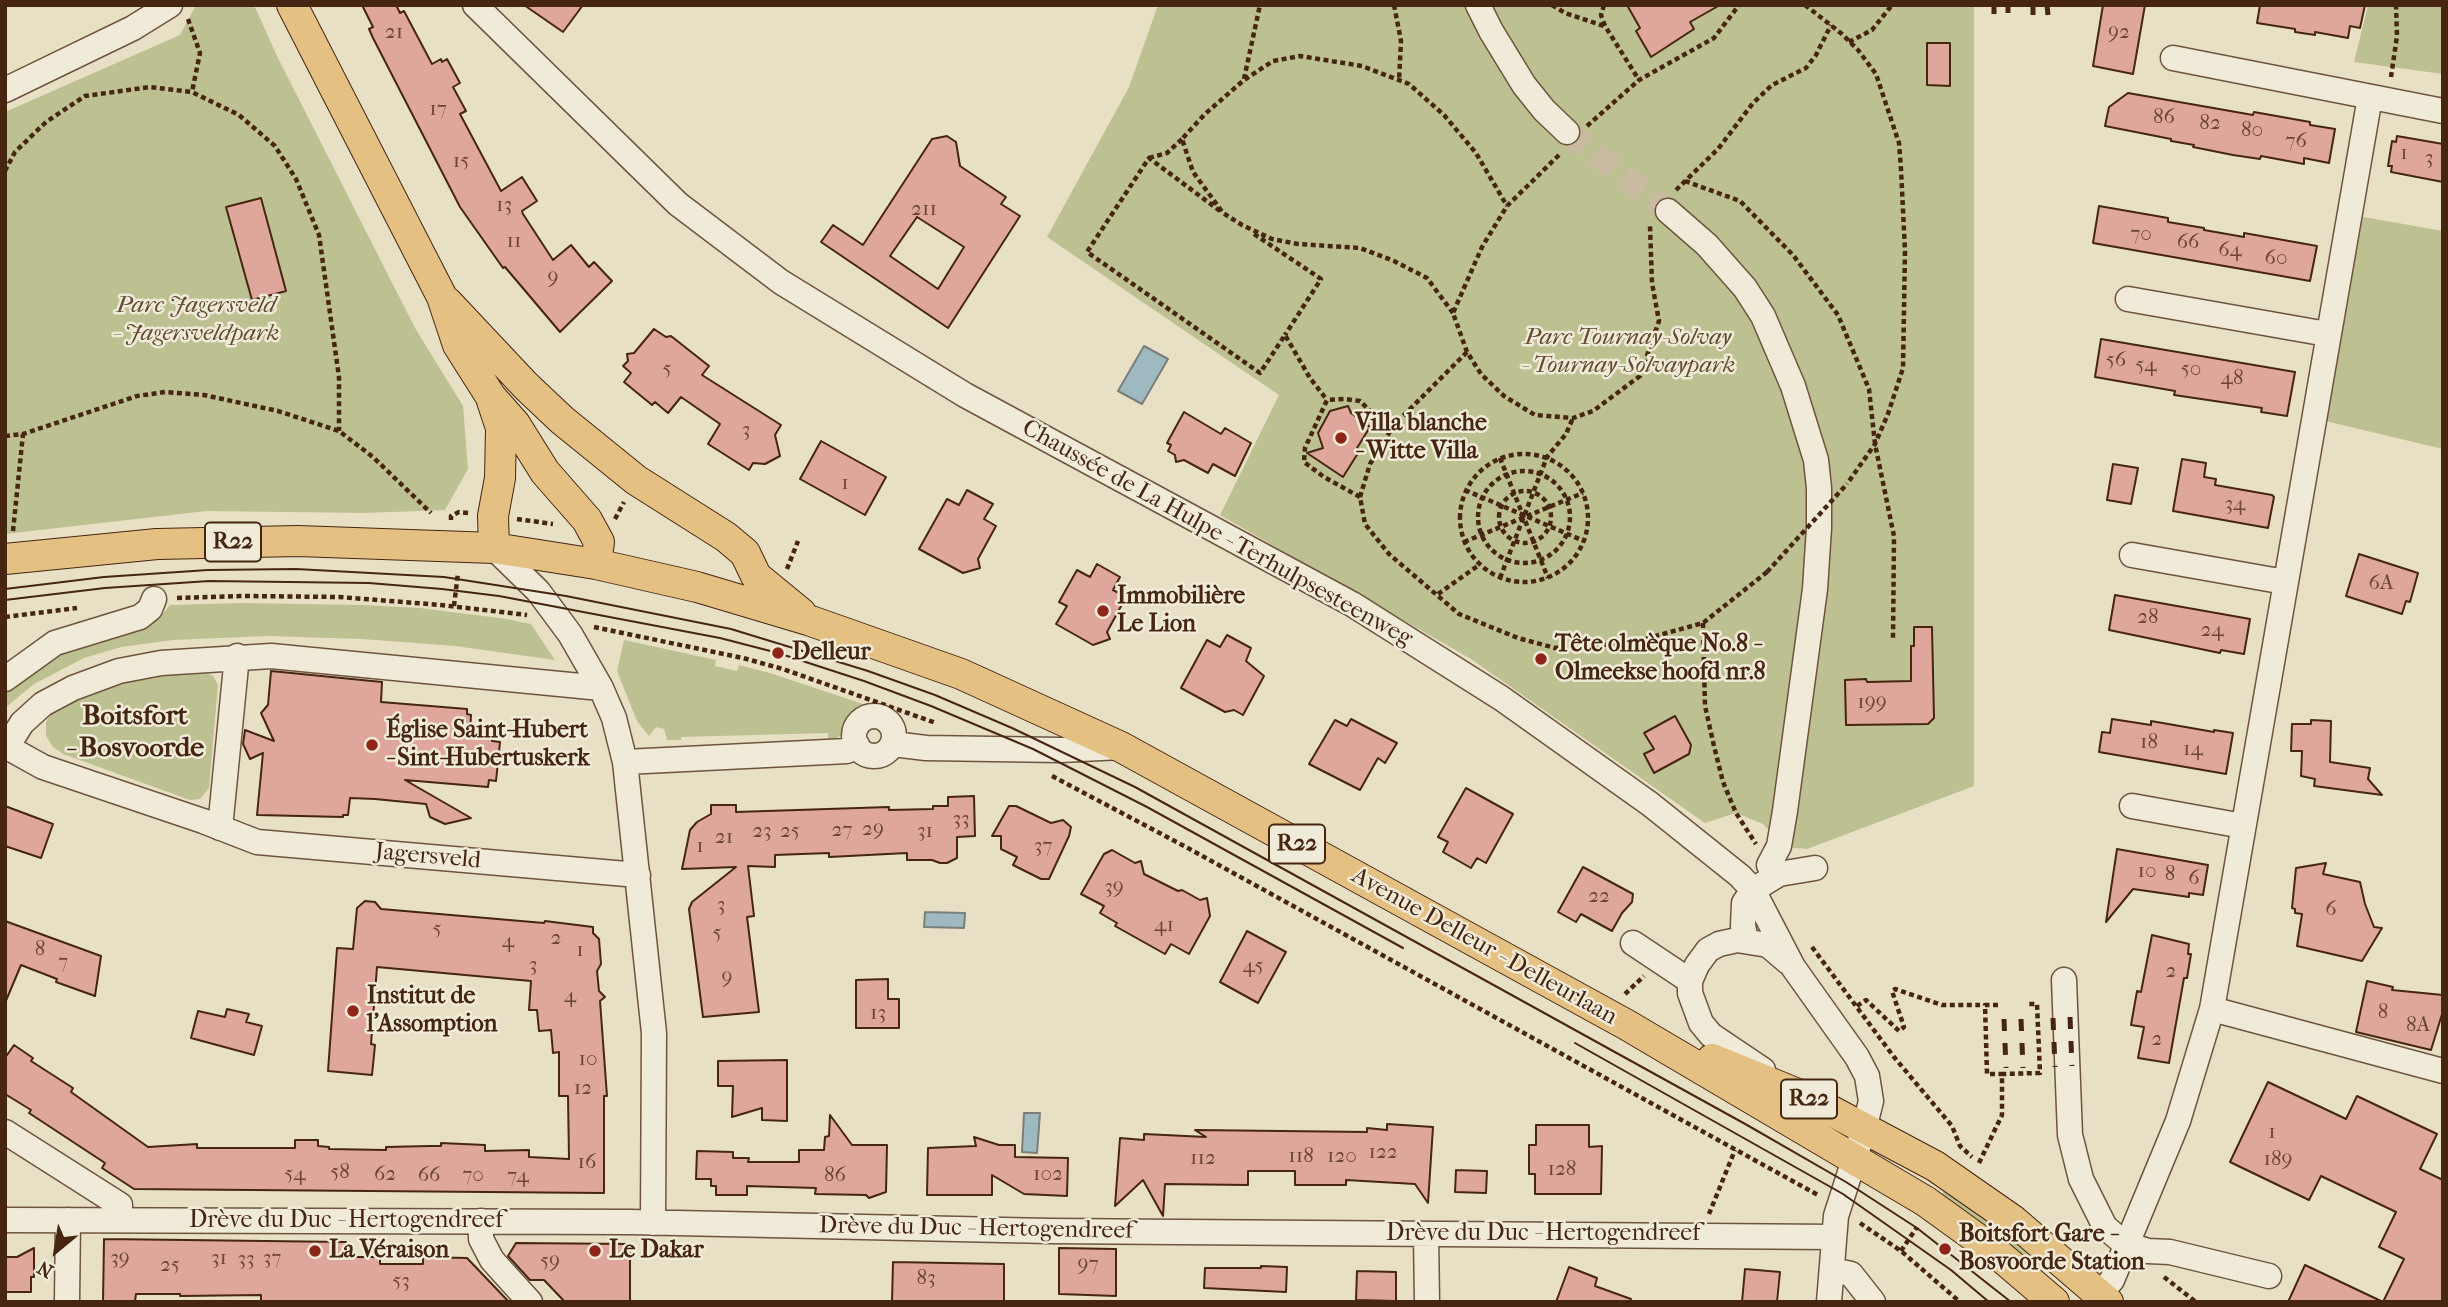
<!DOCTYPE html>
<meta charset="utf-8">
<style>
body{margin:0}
#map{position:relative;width:2448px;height:1307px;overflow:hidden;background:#e8e0c5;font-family:"IM FELL French Canon",serif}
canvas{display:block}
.frame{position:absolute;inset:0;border:7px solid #462511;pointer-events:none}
.north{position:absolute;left:21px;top:1216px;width:70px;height:70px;-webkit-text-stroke:5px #f0ebd9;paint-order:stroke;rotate:210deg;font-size:19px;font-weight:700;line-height:28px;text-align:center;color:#462511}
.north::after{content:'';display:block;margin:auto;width:24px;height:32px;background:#462511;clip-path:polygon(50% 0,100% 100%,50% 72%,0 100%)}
</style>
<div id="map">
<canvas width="2448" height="1307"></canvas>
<div class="frame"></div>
<div class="north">N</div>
</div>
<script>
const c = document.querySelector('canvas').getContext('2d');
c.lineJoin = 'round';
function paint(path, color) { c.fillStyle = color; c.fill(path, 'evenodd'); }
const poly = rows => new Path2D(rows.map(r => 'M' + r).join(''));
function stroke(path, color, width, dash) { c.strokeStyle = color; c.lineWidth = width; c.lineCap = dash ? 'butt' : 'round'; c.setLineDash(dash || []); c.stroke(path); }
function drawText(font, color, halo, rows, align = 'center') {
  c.font = font + ' "IM FELL French Canon",serif'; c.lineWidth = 5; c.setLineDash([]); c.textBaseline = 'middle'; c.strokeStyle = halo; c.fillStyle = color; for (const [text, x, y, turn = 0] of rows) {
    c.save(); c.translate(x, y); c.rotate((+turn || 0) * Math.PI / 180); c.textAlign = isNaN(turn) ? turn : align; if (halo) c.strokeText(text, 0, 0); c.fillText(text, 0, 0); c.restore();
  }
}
const green = poly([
 [196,5,254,5,277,56,415,328,463,406,468,469,445,510,365,513,206,511,5,534,5,112,180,35],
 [1158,5,1974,5,1974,786,1807,849,1785,847,1763,824,1736,813,1705,823,1471,659,1220,515,1279,395,1047,237,1129,87],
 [2368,5,2443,5,2443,74,2354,62],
 [2358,216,2443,231,2443,449,2321,420],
 [242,603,364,605,420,608,507,619,531,624,555,660,455,646,362,639,268,636,173,640,121,647,84,658,34,684,5,708,5,686,45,657,153,620,161,616,170,605],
 [624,640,716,660,715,666,737,671,739,665,770,673,881,710,868,709,859,713,842,735,833,740,828,740,828,733,681,737,681,740,667,740,664,729,656,727,649,736,637,721,617,671],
 [202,671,213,676,218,685,209,788,200,799,190,800,63,754,53,747,46,736,46,722,53,710,124,679],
 [1947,1187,2046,1262,2036,1273,1940,1197]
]);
const water = poly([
 [1144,346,1168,359,1142,404,1118,391,1144,346],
 [925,912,965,913,964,928,924,927,925,912],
 [1024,1113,1040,1113,1037,1153,1022,1152,1024,1113]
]);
const building = poly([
 [362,5,396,5,400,13,404,11,432,64,441,59,442,62,447,59,460,83,453,87,466,111,460,114,501,191,522,177,537,201,522,211,523,214,553,260,571,245,589,267,594,262,612,281,560,332,505,267,503,268,460,207,373,38,369,29,373,27,362,5],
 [524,5,583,5,563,32,524,5],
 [1627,5,1720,5,1690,22,1694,29,1651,57,1636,31,1640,28,1627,5],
 [2103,5,2145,5,2133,74,2093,66,2103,5],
 [2260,5,2365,5,2360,28,2350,26,2348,38,2315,32,2315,35,2295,32,2295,29,2257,23,2260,5],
 [1927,43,1950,43,1950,86,1927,85,1927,43],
 [2128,93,2253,115,2254,112,2310,122,2310,125,2335,129,2329,163,2304,158,2304,164,2261,156,2260,159,2233,155,2193,147,2194,145,2171,141,2171,139,2105,126,2109,107,2128,93],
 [947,136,956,142,960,166,1006,197,1001,204,1020,216,948,328,821,242,833,225,863,245,932,139,947,136],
 [917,217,964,247,938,289,890,256,917,217],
 [2397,136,2443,144,2443,182,2391,172,2392,166,2388,166,2392,141,2396,142,2397,136],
 [261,198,286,291,252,300,226,207,261,198],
 [2099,206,2168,218,2168,222,2204,228,2204,230,2244,237,2244,233,2317,246,2310,281,2093,243,2099,206],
 [654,329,666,337,671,336,709,366,702,375,781,425,775,435,780,456,765,464,753,463,749,470,708,444,720,424,681,397,668,413,655,402,652,405,624,382,631,373,623,366,628,361,627,354,634,353,654,329],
 [2101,339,2295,372,2287,416,2261,412,2262,408,2174,395,2175,391,2095,377,2101,339],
 [1348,406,1351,413,1370,427,1357,448,1360,450,1343,477,1307,453,1323,448,1318,433,1330,411,1348,406],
 [1184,412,1221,434,1225,428,1251,443,1235,476,1213,464,1208,473,1184,460,1176,462,1175,455,1168,451,1171,445,1167,443,1184,412],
 [821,441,886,477,865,515,800,479,821,441],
 [2182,459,2206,463,2204,477,2216,479,2215,485,2272,495,2274,497,2268,528,2173,511,2182,459],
 [2113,464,2138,468,2131,504,2107,500,2113,464],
 [967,490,993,504,984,519,996,526,978,559,980,568,963,573,919,549,947,499,959,505,967,490],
 [2359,554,2418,573,2410,602,2406,601,2402,614,2346,596,2359,554],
 [1097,564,1120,577,1113,590,1126,597,1107,632,1110,639,1093,645,1056,624,1067,606,1059,602,1077,570,1090,577,1097,564],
 [2115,595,2250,619,2244,654,2221,650,2220,653,2109,630,2115,595],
 [1914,627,1932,627,1934,718,1928,724,1846,725,1845,680,1866,679,1867,682,1911,681,1911,646,1914,646,1914,627],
 [1227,635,1251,648,1246,661,1264,676,1243,715,1234,710,1225,712,1181,688,1207,640,1220,647,1227,635],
 [271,671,382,682,381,702,467,709,467,714,471,715,470,732,493,734,492,741,500,742,496,781,489,780,488,787,405,780,471,818,445,824,430,817,426,804,375,799,350,798,348,815,343,815,343,817,257,815,263,753,250,759,243,744,245,730,274,741,261,713,268,705,271,671],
 [1675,716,1691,745,1689,754,1654,773,1644,754,1654,749,1644,733,1675,716],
 [1351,719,1397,743,1385,763,1378,758,1360,790,1309,764,1335,720,1347,726,1351,719],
 [2112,719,2151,725,2151,721,2214,732,2214,730,2233,733,2226,774,2099,752,2102,732,2110,733,2112,719],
 [2311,720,2331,721,2330,762,2370,768,2368,779,2382,795,2314,786,2315,779,2301,776,2302,751,2291,751,2292,724,2311,724,2311,720],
 [1466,788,1513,814,1486,863,1477,858,1471,868,1443,852,1448,842,1438,837,1466,788],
 [974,796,975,836,957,837,957,858,947,863,940,863,932,860,907,860,907,853,829,857,829,853,775,855,775,867,748,866,754,916,747,917,759,1012,703,1017,689,909,692,902,736,867,682,869,690,830,697,822,711,814,711,805,736,805,736,812,889,807,889,810,933,809,933,806,948,806,948,797,974,796],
 [5,806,53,824,41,858,5,846,5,806],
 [1009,806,1016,806,1051,823,1063,820,1071,827,1069,836,1049,879,1041,879,1013,865,1017,857,1001,849,1001,836,992,836,1009,806],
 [2117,849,2208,865,2203,895,2189,893,2189,897,2133,889,2106,922,2117,849],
 [1112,850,1135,863,1141,861,1144,874,1178,891,1182,890,1200,900,1207,898,1210,916,1189,954,1171,944,1165,954,1115,926,1117,923,1100,913,1104,906,1081,894,1104,854,1112,850],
 [2326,863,2323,874,2360,882,2365,904,2374,927,2382,928,2362,961,2297,946,2302,914,2295,913,2295,909,2292,908,2296,868,2326,863],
 [1583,867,1633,894,1632,902,1622,913,1612,931,1581,914,1576,922,1558,912,1583,867],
 [365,901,375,902,381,909,544,923,545,921,593,927,593,933,599,939,601,964,597,971,599,991,605,997,600,1001,607,1096,604,1096,604,1193,134,1189,102,1168,105,1163,29,1113,31,1110,5,1094,5,1058,14,1045,33,1058,31,1061,73,1088,71,1092,148,1147,197,1144,197,1148,295,1148,295,1140,318,1140,318,1146,329,1147,329,1149,386,1150,386,1147,430,1146,441,1146,441,1143,485,1145,485,1151,529,1150,529,1157,569,1159,568,1096,559,1096,559,1052,553,1053,551,1030,539,1031,537,1010,529,1010,531,981,377,967,371,1044,375,1045,372,1075,328,1071,337,948,353,949,357,908,365,901],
 [5,921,101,956,95,996,56,982,57,979,21,965,5,1003,5,921],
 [1247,931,1286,952,1258,1003,1220,982,1247,931],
 [2152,935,2189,944,2188,954,2191,954,2187,978,2184,978,2169,1063,2138,1058,2144,1027,2131,1025,2137,991,2141,992,2152,935],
 [888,979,888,999,899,999,899,1028,856,1028,856,980,888,979],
 [2367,981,2393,987,2392,990,2443,995,2443,1011,2431,1050,2356,1032,2367,981],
 [227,1009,249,1014,246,1022,262,1026,254,1055,191,1038,198,1011,225,1017,227,1009],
 [787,1060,787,1121,762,1120,762,1108,732,1117,733,1086,718,1086,718,1061,787,1060],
 [2268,1082,2346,1119,2357,1096,2437,1134,2420,1169,2443,1180,2443,1302,2288,1302,2305,1265,2383,1302,2404,1259,2379,1247,2396,1212,2321,1176,2309,1200,2230,1162,2268,1082],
 [830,1115,852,1145,887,1145,886,1192,869,1198,866,1195,815,1194,816,1188,747,1186,747,1195,716,1195,716,1186,711,1186,711,1179,696,1179,697,1151,733,1152,733,1158,749,1158,748,1162,799,1162,799,1150,824,1150,825,1137,829,1136,830,1115],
 [1387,1124,1433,1127,1428,1203,1415,1184,1346,1180,1346,1185,1295,1185,1295,1171,1248,1171,1248,1185,1165,1184,1163,1216,1143,1180,1115,1206,1120,1138,1144,1140,1144,1134,1206,1137,1195,1130,1367,1132,1367,1128,1387,1130,1387,1124],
 [1536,1125,1589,1125,1589,1147,1602,1146,1601,1194,1535,1194,1535,1174,1529,1174,1529,1145,1536,1145,1536,1125],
 [974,1137,999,1145,1015,1145,1015,1157,1068,1158,1067,1196,1024,1194,992,1175,992,1195,927,1195,928,1148,976,1146,974,1137],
 [1456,1170,1487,1171,1486,1193,1455,1192,1456,1170],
 [104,1239,346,1242,346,1257,380,1257,380,1264,423,1264,423,1257,467,1258,509,1302,261,1302,261,1295,180,1296,180,1294,136,1294,135,1301,103,1302,104,1239],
 [516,1243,630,1244,630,1302,565,1302,544,1280,530,1280,508,1256,516,1243],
 [34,1248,34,1277,31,1277,31,1292,5,1292,5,1257,17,1257,34,1248],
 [1059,1248,1116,1249,1116,1296,1059,1294,1059,1248],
 [893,1262,1004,1264,1004,1302,892,1302,893,1262],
 [1261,1266,1287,1267,1286,1292,1204,1288,1205,1268,1261,1268,1261,1266],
 [1569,1267,1597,1278,1595,1286,1631,1299,1630,1302,1556,1302,1569,1267],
 [1745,1269,1780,1272,1777,1302,1742,1302,1745,1269],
 [1357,1271,1396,1272,1396,1301,1356,1300,1357,1271]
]);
const minorTunnel = poly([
 [1567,132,1668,211]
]);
const path = poly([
 [1394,5,1401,41,1399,81],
 [1552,5,1565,13,1604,26],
 [1604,5,1601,15,1605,26,1639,80],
 [1805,5,1842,34,1858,50,1876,74,1899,143,1901,169,1905,251,1903,368,1888,414,1875,444,1847,484],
 [188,19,200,53,192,92],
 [1849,42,1872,30,1892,5],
 [2391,77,2397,36,2396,5],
 [1244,79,1260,5],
 [1587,126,1639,80,1714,38,1739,5],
 [1559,155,1507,206,1482,247,1453,313,1467,352,1481,374,1504,396,1535,415,1573,418,1593,411,1640,376,1659,321,1652,283,1650,226],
 [1149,158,1167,153,1182,139],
 [5,171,15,152,46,122,85,96,150,87,192,92,239,115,275,146,296,179,319,235,339,377,339,431],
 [1685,181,1740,201,1793,255,1838,315,1869,389,1875,444,1894,536,1893,641],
 [1676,190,1718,149,1753,103,1772,85,1806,68,1816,55,1831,25],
 [1220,211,1149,158,1087,252,1260,373,1285,335,1310,378,1327,400],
 [1254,234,1321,279,1285,335],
 [1453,313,1427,278,1394,261,1360,248,1298,244,1272,239,1242,225,1223,213,1193,172,1182,139,1205,114,1244,80,1273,61,1300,56,1362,66,1409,84,1444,115,1476,153,1507,206],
 [1467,352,1394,425,1370,464,1360,497,1365,524,1389,554,1459,614,1518,638,1555,648,1630,643,1703,623,1767,572],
 [5,436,23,434,137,396,165,392,204,395,278,411,339,431,373,457,431,513],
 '1460 518a64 64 0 1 1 128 0a64 64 0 1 1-128 0Z',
 [1500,458,1548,578],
 '1478 517a46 46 0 1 1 92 0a46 46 0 1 1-92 0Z',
 [1465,490,1584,541],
 '1499 517a26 26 0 1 1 52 0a26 26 0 1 1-52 0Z',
 [1360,497,1324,477,1304,462,1305,448,1327,400,1345,399,1360,401,1390,431],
 [517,519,553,524],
 [615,519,624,502],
 [451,520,451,516,459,512,469,513],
 [13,531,23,434],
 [1464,542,1583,493],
 [787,569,798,541],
 [1500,578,1547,457,1566,434,1573,418],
 [1438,594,1479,565],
 [177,598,244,596,339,597,441,605,527,615],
 [454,606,458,573],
 [5,617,77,608],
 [1703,623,1705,706,1714,746,1723,782,1736,813,1756,844],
 [594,627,743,658,783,669,936,723],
 [1052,776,1186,847,1818,1195],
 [1812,947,1894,1057,1952,1126,1960,1146,1972,1157],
 [1625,994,1644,976],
 [1998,1005,1985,1005,1987,1074,2002,1074],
 [1857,1006,1866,1000,1899,1031,1904,1027,1892,991,1895,989,1942,1005,1980,1005],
 [1979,1163,2002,1115,2002,1074,2040,1073,2037,1004,2026,1004],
 [1709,1214,1735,1150],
 [1860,1223,1901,1251,1960,1302],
 [1901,1251,1917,1227],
 [2164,1277,2196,1302]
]);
const minor = poly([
 [475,5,678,204,781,282,965,395,1352,604,1501,698,1650,804,1740,876,1753,890,1793,967,1857,1057,1867,1076,1871,1101,1864,1129,1836,1216,1829,1302],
 [1478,5,1491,31,1524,85,1544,110,1567,132],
 [2173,58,2443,111],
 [5,90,133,28,170,5],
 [1668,211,1707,245,1745,288,1763,316,1793,386,1816,460,1819,488,1819,528,1815,589,1785,811,1779,846,1769,865],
 [2128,299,2327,334],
 [494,548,538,591,570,634,601,688,614,718,625,762,654,1033,653,1223],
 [2132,555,2285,582],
 [5,679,55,643,140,617,150,609,154,599],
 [601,688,271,656,161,663,119,671,73,688,43,704,22,723,7,747,43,767,203,821,257,842,638,875],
 '854 736a20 20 0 1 1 40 0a20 20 0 1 1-40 0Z',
 [893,744,926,748,1061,750,1121,747],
 [625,762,847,751,857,745],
 [2132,806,2243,826],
 [220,828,237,656],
 [1746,940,1743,926,1744,903,1753,890,1779,874,1815,868],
 [1633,943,1690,981],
 [2064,980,2070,1135,2081,1179,2105,1227,2125,1244,2148,1251,2170,1252,2269,1276],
 [2212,1009,2443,1071],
 [1763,1070,1711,1035,1701,1023,1690,993,1690,981,1697,965,1708,950,1719,944,1737,940,1768,945,1788,962],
 [5,1132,120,1205,120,1219],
 [5,1220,630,1222,1050,1231,1834,1237],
 [481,1221,481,1239,492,1260,530,1302],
 [1426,1234,1427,1302],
 [1832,1270,1851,1274,1873,1302],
 [2100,1294,2112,1280,2178,1121,2212,1009,2370,97],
 [67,1302,68,1220]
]);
const major = poly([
 [292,5,442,297,458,345,491,397,515,424,545,472,587,520,599,542,596,564],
 [447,302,526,386,562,420,636,480,726,537,745,553,756,576,801,613],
 [492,401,501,428,500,478,493,516,494,548],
 [5,559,157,544,298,541,494,548,596,564,697,587,811,621,961,674,1121,747,1627,1025,1925,1201,1993,1250,2054,1302],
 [1712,1059,1805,1097,1935,1166,2014,1221,2108,1302]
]);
const tram = poly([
 [5,589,104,577,208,570,296,569,444,577,566,596,731,629,868,671,935,695,1012,728,1135,787,1747,1125,1846,1182,1917,1228,2011,1302],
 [5,600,105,588,209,581,369,583,442,589,499,596,720,638,778,653,864,681,931,706,1033,749,1147,807,1403,948],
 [1575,1043,1843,1194,1951,1270,1989,1302]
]);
const rail = poly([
 [2033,5,2033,15],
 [2047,5,2048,15],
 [2008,13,2008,5],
 [1994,14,1994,5],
 [2070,1017,2072,1066],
 [2053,1018,2055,1067],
 [2004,1019,2006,1068],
 [2021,1019,2023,1068]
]);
const pathBridge = poly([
 [1767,572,1847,484]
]);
const markers = [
 [1341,438,7,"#8f2418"],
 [1103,611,7,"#8f2418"],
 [778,653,7,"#8f2418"],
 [1541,659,7,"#8f2418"],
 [372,745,7,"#8f2418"],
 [353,1011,7,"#8f2418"],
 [1945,1249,7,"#8f2418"],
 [315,1251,7,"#8f2418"],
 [595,1251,7,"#8f2418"]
];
const numberNames = [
 ["21",394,33],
 ["92",2119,33],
 ["17",438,110],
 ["86",2164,118],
 ["82",2210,124],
 ["80",2252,131],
 ["76",2296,142],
 ["1",2404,154],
 ["3",2429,159],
 ["15",461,162],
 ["13",504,206],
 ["211",924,210],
 ["70",2141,235],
 ["11",514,242],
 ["66",2188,243],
 ["64",2230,251],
 ["60",2276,259],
 ["9",553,278],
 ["56",2116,361],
 ["54",2146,366],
 ["5",667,370],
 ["50",2191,370],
 ["48",2232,379],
 ["3",746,431],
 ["1",845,484],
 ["34",2235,505],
 ["6A",2381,584],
 ["28",2148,618],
 ["24",2212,631],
 ["199",1872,703],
 ["18",2149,743],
 ["14",2193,750],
 ["33",961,820],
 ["29",873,830],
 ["27",842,831],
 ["23",762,832],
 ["25",790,832],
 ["31",925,832],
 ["21",724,838],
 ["1",700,847],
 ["37",1043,847],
 ["10",2147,872],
 ["8",2170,875],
 ["6",2194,879],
 ["39",1114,888],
 ["22",1599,897],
 ["3",721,906],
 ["6",2331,910],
 ["41",1164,926],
 ["5",437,930],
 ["5",717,934],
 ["2",556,939],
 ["4",508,942],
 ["8",40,950],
 ["1",580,951],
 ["7",63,963],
 ["3",533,966],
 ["45",1253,967],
 ["2",2171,972],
 ["9",727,978],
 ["4",570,997],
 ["8",2383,1013],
 ["13",878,1014],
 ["8A",2418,1026],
 ["2",2157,1040],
 ["10",588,1060],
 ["12",583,1089],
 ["1",2272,1133],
 ["122",1383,1153],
 ["118",1301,1157],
 ["120",1342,1157],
 ["112",1203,1159],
 ["189",2278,1160],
 ["16",587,1163],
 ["128",1562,1170],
 ["58",340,1173],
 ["54",295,1175],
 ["62",385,1175],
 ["102",1048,1175],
 ["66",429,1176],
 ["70",473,1176],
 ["86",835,1176],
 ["74",518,1177],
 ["39",120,1259],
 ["31",219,1259],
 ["37",272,1259],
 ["33",246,1260],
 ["59",550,1262],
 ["97",1088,1265],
 ["25",170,1266],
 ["83",926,1279],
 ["53",401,1282]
];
const shields = [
 [233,542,56],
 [1297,844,56],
 [1809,1099,56]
];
const shieldNames = [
 ["R22",233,542],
 ["R22",1297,844],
 ["R22",1809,1099]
];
const parkNames = [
 ["Parc Jagersveld",196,306],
 ["- Jagersveldpark",196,334],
 ["Parc Tournay-Solvay",1628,338],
 ["- Tournay-Solvaypark",1628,366]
];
const poiNames = [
 ["Villa blanche",1355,424],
 ["- Witte Villa",1355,452],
 ["Immobilière",1117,597],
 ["Le Lion",1117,625],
 ["Tête olmèque No.8 -",1555,645],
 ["Olmeekse hoofd nr.8",1555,673],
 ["Delleur",792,653],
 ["Église Saint-Hubert",386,731],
 ["- Sint-Hubertuskerk",386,759],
 ["Institut de",367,997],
 ["l'Assomption",367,1025],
 ["Boitsfort Gare -",1959,1235],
 ["Bosvoorde Station",1959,1263],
 ["La Véraison",329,1251],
 ["Le Dakar",609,1251]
];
const streetNames = [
 ["Chaussée de La Hulpe - Terhulpsesteenweg",1217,534,29],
 ["Jagersveld",428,857,5],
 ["Avenue Delleur - Delleurlaan",1484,947,29],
 ["Drève du Duc - Hertogendreef",346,1221],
 ["Drève du Duc - Hertogendreef",976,1229,1],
 ["Drève du Duc - Hertogendreef",1543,1234]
];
const quarterNames = [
 ["Boitsfort",135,717],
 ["- Bosvoorde",135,749]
];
paint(green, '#bdc090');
paint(water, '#9ebac0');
stroke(water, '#7b7e7a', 2);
paint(building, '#dfa79b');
stroke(building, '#462511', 2);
stroke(minorTunnel, '#c8bba1', 24, [24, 12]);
stroke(minor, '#6e543e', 27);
stroke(major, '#462511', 32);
stroke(path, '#462511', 4.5, [5, 3.5]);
stroke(minor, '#f0ebd9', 24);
stroke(major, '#e4c082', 30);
stroke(tram, '#462511', 2);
stroke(rail, '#462511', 5, [12, 12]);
stroke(pathBridge, '#462511', 4.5, [5, 3.5]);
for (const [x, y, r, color] of markers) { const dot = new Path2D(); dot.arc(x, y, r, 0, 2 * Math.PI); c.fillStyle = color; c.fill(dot); stroke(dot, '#f0ebd9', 2.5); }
drawText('21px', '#6c4634', null, numberNames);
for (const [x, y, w] of shields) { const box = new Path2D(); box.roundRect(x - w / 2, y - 19.5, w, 39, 5); c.fillStyle = '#f0ebd9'; c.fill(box); stroke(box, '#462511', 2); }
drawText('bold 23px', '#462511', null, shieldNames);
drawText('italic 24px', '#644c31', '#f0ebd9', parkNames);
drawText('bold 24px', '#462511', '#f0ebd9', poiNames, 'left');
drawText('24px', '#462511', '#f0ebd9', streetNames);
drawText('bold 28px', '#462511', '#f0ebd9', quarterNames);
</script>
